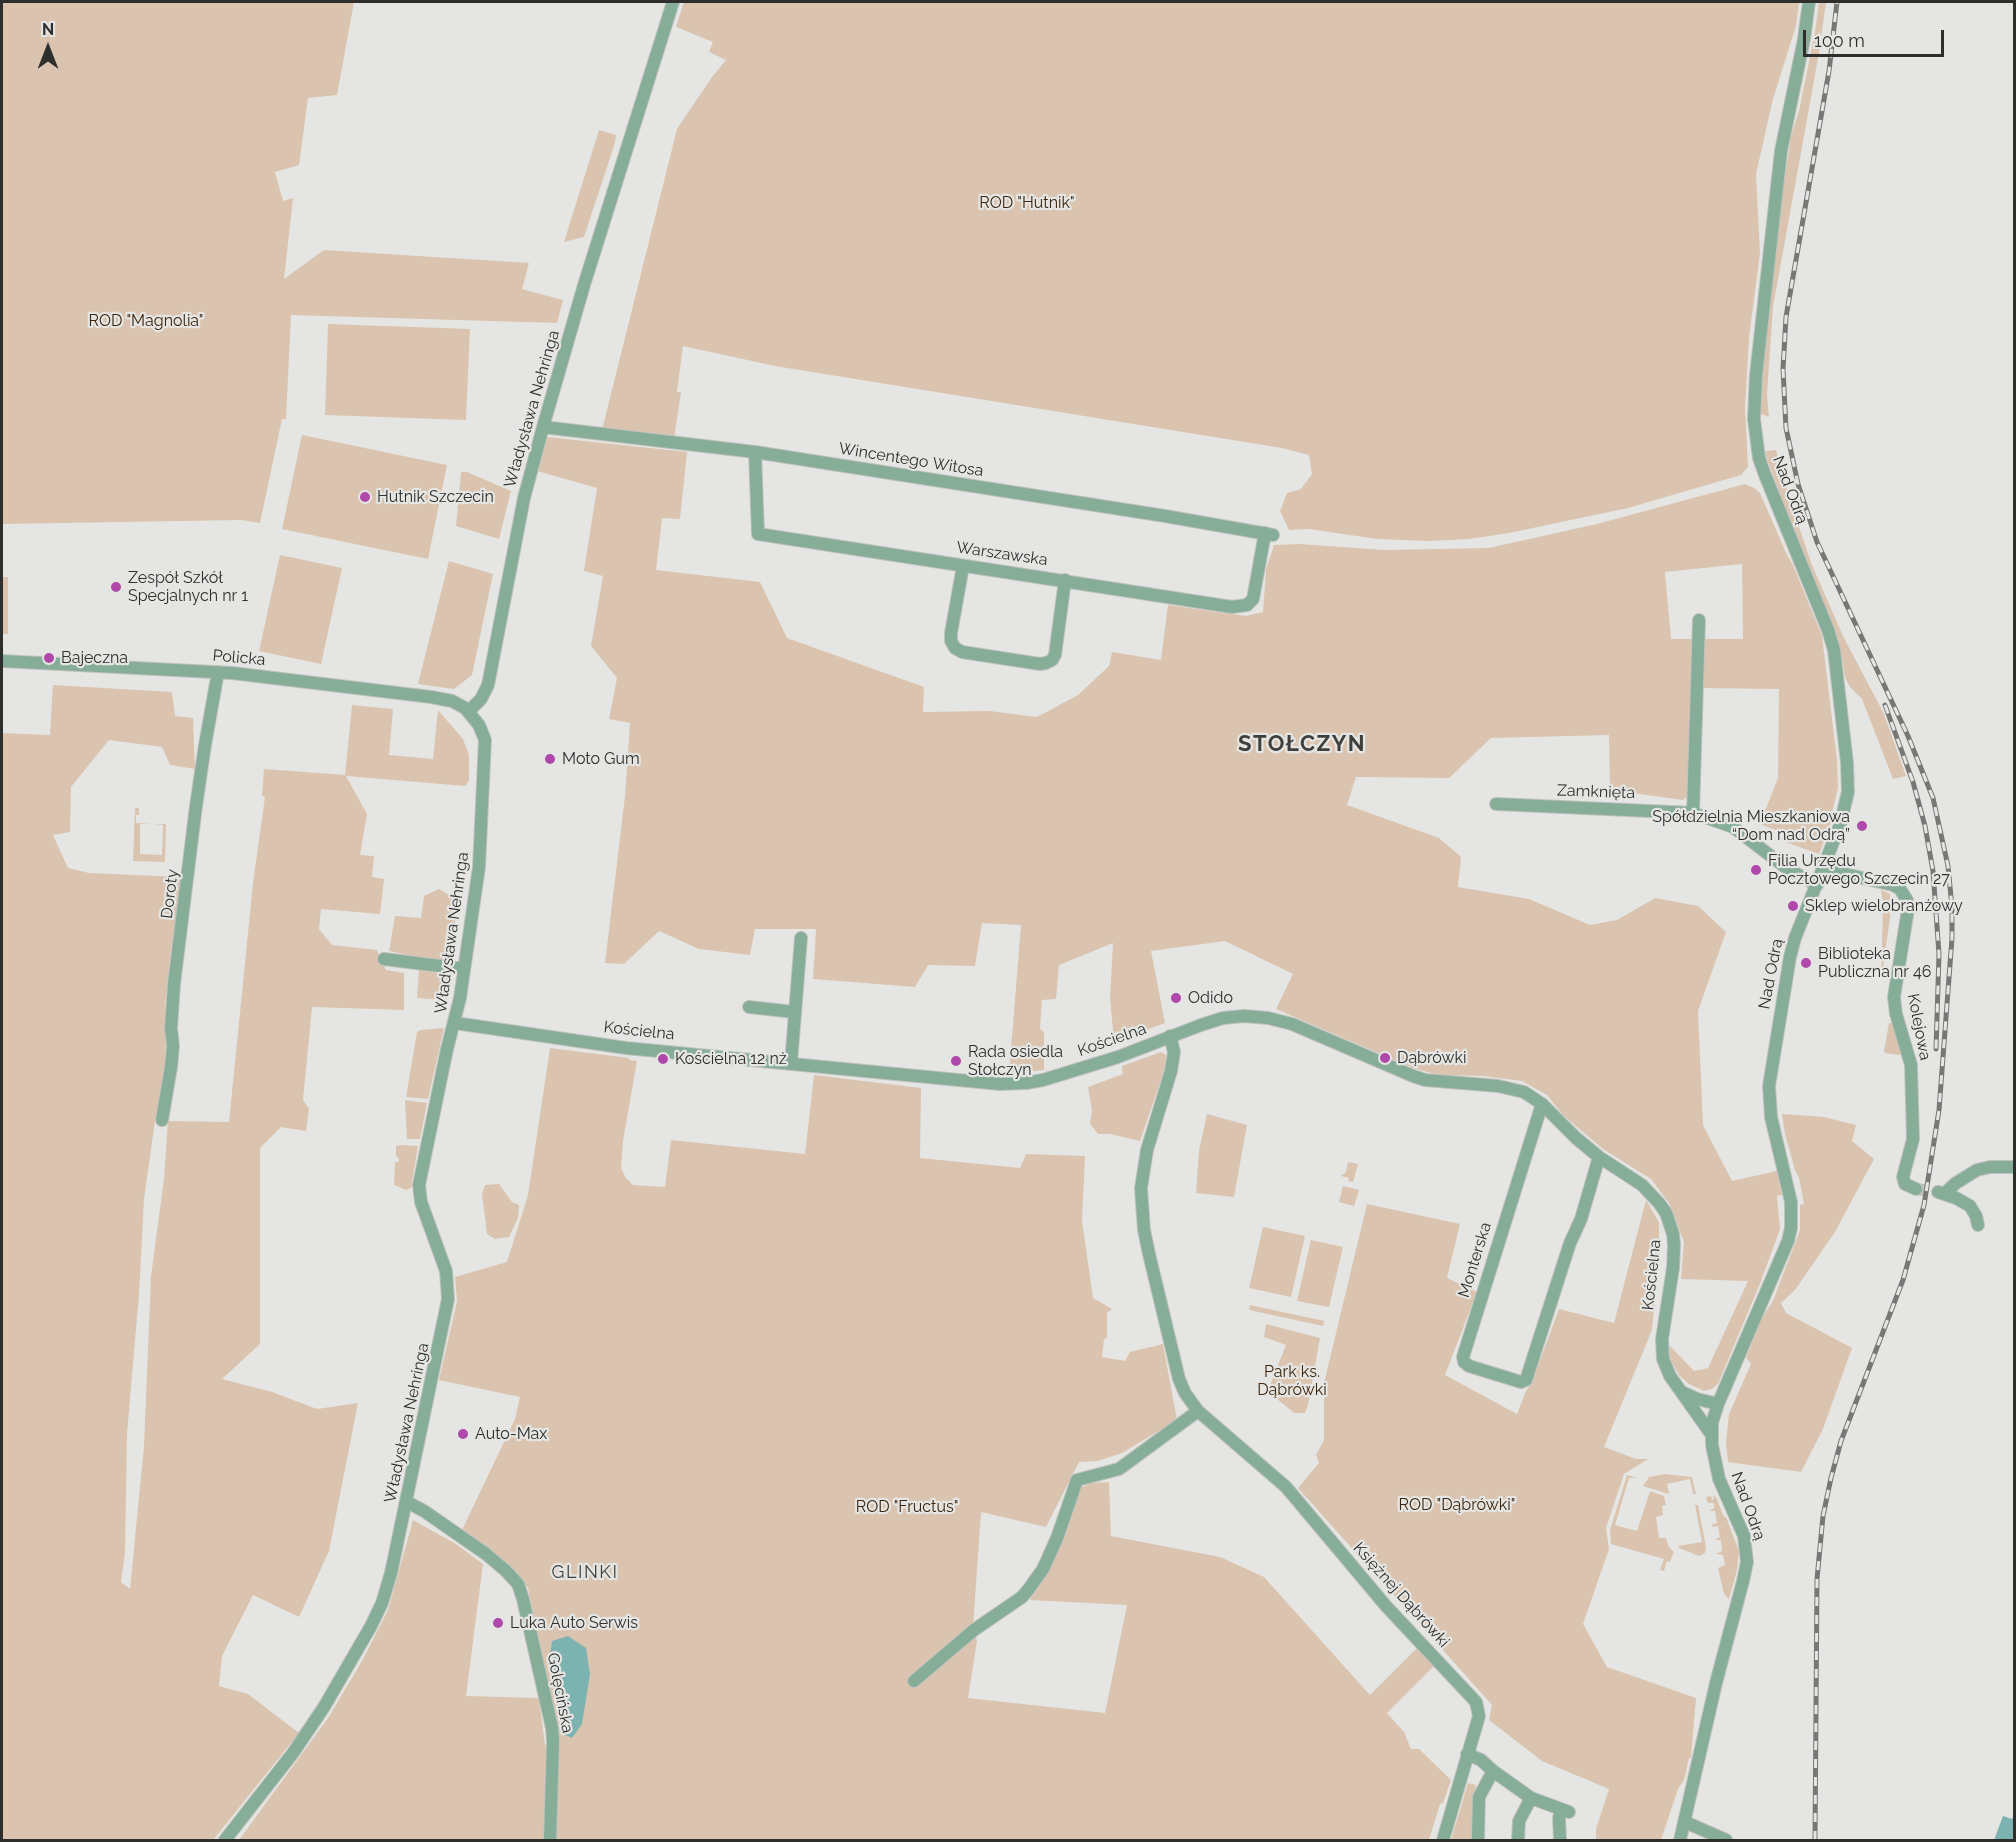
<!DOCTYPE html>
<meta charset="utf-8">
<style>
body{margin:0}
#map{position:relative;width:2016px;height:1842px;overflow:hidden;background:#e5e6e3;font-family:Raleway,sans-serif}
canvas{display:block}
.frame{position:absolute;inset:0;border:3px solid #2e2f2d;pointer-events:none}
.north{position:absolute;left:18px;top:18px;width:60px;height:60px;-webkit-text-stroke:4px #e5e6e3;paint-order:stroke;rotate:0deg;font-size:16px;font-weight:700;line-height:24px;text-align:center;color:#2e2f2d}
.north::after{content:'';display:block;margin:auto;width:21px;height:27px;background:#2e2f2d;clip-path:polygon(50% 0,100% 100%,50% 72%,0 100%)}
.scale{position:absolute;left:1803px;top:30px;width:141px;height:27px;box-sizing:border-box;border:3px solid #2e2f2d;border-top:0;padding-left:8px;font-size:18px;line-height:21px;white-space:nowrap;color:#2e2f2d;-webkit-text-stroke:4px #e5e6e3;paint-order:stroke}
</style>
<div id="map">
<canvas width="2016" height="1842"></canvas>
<div class="frame"></div>
<div class="north">N</div>
<div class="scale">100 m</div>
</div>
<script>
const c = document.querySelector('canvas').getContext('2d');
c.lineJoin = 'round';
function paint(path, color) { c.fillStyle = color; c.fill(path, 'evenodd'); }
const poly = rows => new Path2D(rows.map(r => 'M' + r).join(''));
function stroke(path, color, width, dash) { c.strokeStyle = color; c.lineWidth = width; c.lineCap = dash ? 'butt' : 'round'; c.setLineDash(dash || []); c.stroke(path); }
function drawText(font, color, halo, rows, align = 'center') {
  c.font = font + ' Raleway,sans-serif'; c.lineWidth = 4.5; c.setLineDash([]); c.textBaseline = 'middle'; c.strokeStyle = halo; c.fillStyle = color; for (const [text, x, y, turn = 0] of rows) {
    c.save(); c.translate(x, y); c.rotate((+turn || 0) * Math.PI / 180); c.textAlign = isNaN(turn) ? turn : align; if (halo) c.strokeText(text, 0, 0); c.fillText(text, 0, 0); c.restore();
  }
}
const green = poly([
 [2,2,354,2,337,95,308,98,299,165,275,172,283,201,293,198,284,279,324,250,529,263,522,289,563,300,557,323,291,315,286,419,282,419,260,523,241,520,2,524],
 [684,2,1799,2,1796,26,1773,99,1756,174,1760,253,1749,338,1745,407,1748,467,1741,475,1628,508,1509,533,1469,539,1428,541,1377,539,1309,529,1289,530,1280,511,1287,493,1301,489,1312,474,1309,455,1282,448,775,366,683,346,677,392,681,392,674,438,602,430,677,129,712,77,726,60,709,52,713,42,676,27],
 [1819,2,1826,2,1819,53,1773,307,1767,395,1769,417,1761,414,1761,369,1780,209,1791,136,1799,111,1815,32],
 [599,130,616,135,615,143,584,237,564,242],
 [328,324,470,329,466,420,325,415],
 [302,435,447,465,428,559,282,529],
 [547,437,687,452,680,519,662,518,656,570,760,582,787,638,924,687,923,712,989,711,1037,717,1078,695,1109,666,1112,652,1161,660,1168,605,1246,616,1263,612,1266,569,1274,545,1300,544,1384,550,1489,548,1597,524,1745,484,1754,488,1760,493,1787,555,1793,565,1822,636,1837,760,1838,788,1832,813,1834,815,1819,854,1783,841,1786,834,1760,824,1778,778,1779,689,1700,688,1702,639,1743,639,1742,564,1665,572,1671,639,1694,639,1689,795,1683,800,1610,790,1609,735,1491,738,1449,778,1356,777,1347,805,1439,838,1461,857,1458,887,1529,899,1590,925,1617,920,1655,898,1698,906,1726,932,1698,1011,1703,1125,1732,1181,1777,1171,1782,1195,1777,1196,1780,1229,1761,1281,1718,1384,1712,1389,1704,1391,1689,1384,1679,1375,1672,1363,1669,1354,1670,1346,1694,1371,1708,1368,1748,1281,1681,1279,1684,1242,1669,1203,1651,1179,1603,1149,1563,1115,1547,1095,1522,1081,1483,1076,1438,1075,1413,1068,1276,1009,1293,974,1225,941,1151,951,1165,1023,1114,1042,1110,997,1113,943,1059,965,1056,999,1042,1000,1040,1029,1044,1032,1044,1070,1009,1074,1021,925,982,923,975,966,928,965,915,987,813,979,816,929,755,929,750,955,699,949,659,931,624,964,605,963,625,796,630,723,609,719,617,678,591,646,603,576,584,571,597,488,537,471],
 [1776,450,1792,507,1812,565,1843,636,1884,714,1906,776,1893,779,1862,699,1850,687,1845,677,1838,639,1807,566,1767,459,1765,451],
 [461,472,467,472,511,491,499,539,456,526],
 [280,555,342,568,321,664,259,651],
 [449,561,493,574,472,675,454,689,418,684],
 [2,577,8,577,8,634,2,634],
 [53,685,172,692,175,716,193,718,195,769,170,765,162,747,109,740,71,787,70,832,53,835,68,868,89,873,182,877,171,950,165,1005,166,1068,155,1121,144,1199,139,1294,127,1434,125,1553,121,1582,130,1589,144,1446,151,1276,164,1179,168,1121,229,1122,253,883,265,797,262,796,264,769,345,775,352,705,393,709,389,755,433,759,438,710,463,739,469,755,469,781,465,786,346,776,367,814,360,855,374,856,372,877,384,879,380,914,321,909,319,929,332,945,377,950,386,970,404,973,404,1010,312,1007,303,1100,309,1109,306,1131,281,1127,260,1148,260,1344,222,1379,272,1392,317,1409,358,1403,329,1551,299,1617,253,1595,222,1656,219,1686,248,1694,299,1733,213,1840,2,1840,2,733,50,735],
 [135,808,139,808,139,815,136,815,136,823,151,824,140,824,140,854,162,855,163,825,154,824,165,824,166,825,165,862,133,861],
 [439,889,457,899,452,961,445,963,389,951,395,916,421,918,424,896],
 [1881,890,1890,894,1890,918,1881,982,1883,903],
 [419,970,451,975,446,1000,417,998],
 [1889,1023,1893,1023,1902,1053,1899,1055,1885,1053,1884,1051],
 [444,1028,428,1099,406,1097,417,1032,421,1030],
 [550,1048,629,1058,629,1060,637,1061,623,1141,621,1168,626,1178,633,1185,665,1187,671,1140,805,1154,814,1075,921,1088,920,1158,1020,1168,1026,1154,1085,1156,1082,1221,1093,1298,1112,1309,1107,1313,1107,1338,1104,1339,1102,1357,1125,1361,1130,1352,1163,1344,1177,1420,1122,1453,1098,1461,1079,1462,1046,1527,981,1512,973,1627,977,1641,968,1698,1105,1713,1127,1605,1030,1600,1047,1568,1080,1488,1090,1483,1109,1482,1111,1536,1220,1557,1264,1577,1370,1695,1417,1648,1434,1666,1387,1713,1404,1732,1411,1749,1419,1749,1451,1780,1443,1803,1440,1804,1429,1840,239,1840,328,1718,362,1661,388,1610,413,1520,456,1544,483,1564,466,1696,539,1698,545,1745,557,1742,554,1715,528,1588,512,1567,462,1530,515,1419,520,1397,439,1380,457,1301,455,1277,507,1262,528,1195],
 [1161,1052,1166,1055,1165,1068,1140,1141,1110,1134,1098,1134,1090,1124,1092,1110,1088,1087,1123,1074,1122,1066],
 [405,1100,427,1103,420,1139,407,1139],
 [1207,1114,1247,1125,1234,1197,1196,1193,1199,1151],
 [1782,1114,1824,1117,1856,1125,1852,1141,1874,1159,1835,1232,1795,1290,1781,1303,1786,1313,1852,1348,1823,1429,1801,1472,1728,1462,1726,1442,1729,1414,1751,1364,1746,1358,1761,1319,1773,1301,1800,1230,1800,1205,1804,1204,1799,1178,1795,1170,1785,1134],
 [401,1145,418,1146,411,1188,406,1190,394,1185,395,1162,399,1162,398,1157,396,1156,396,1146],
 [1348,1162,1358,1164,1353,1182,1348,1181,1349,1178,1341,1176,1346,1172],
 [499,1184,512,1202,519,1205,518,1218,509,1237,495,1239,487,1234,482,1194,485,1185],
 [1343,1186,1359,1190,1354,1206,1339,1202],
 [1646,1200,1659,1222,1659,1257,1652,1330,1604,1447,1636,1459,1648,1459,1624,1474,1606,1528,1609,1549,1583,1624,1607,1667,1696,1698,1691,1758,1689,1758,1684,1780,1678,1789,1661,1840,1596,1840,1596,1829,1609,1789,1542,1761,1489,1720,1492,1705,1298,1488,1319,1463,1316,1455,1324,1440,1324,1383,1367,1204,1460,1224,1447,1278,1477,1292,1445,1375,1517,1414,1526,1391,1532,1382,1559,1309,1614,1323],
 [1263,1227,1305,1236,1291,1297,1249,1288],
 [1311,1240,1343,1247,1329,1307,1297,1301],
 [1250,1305,1324,1321,1323,1326,1249,1310],
 [1266,1324,1320,1338,1308,1405,1305,1413,1294,1413,1266,1390,1271,1383,1286,1345,1264,1337],
 [1665,1474,1692,1477,1696,1494,1693,1494,1690,1479,1667,1484,1669,1494,1643,1486,1649,1477],
 [1627,1475,1637,1478,1629,1478,1615,1525,1637,1531,1650,1491,1664,1496,1666,1505,1662,1506,1663,1515,1656,1517,1659,1538,1666,1538,1669,1547,1674,1552,1670,1562,1667,1561,1664,1571,1660,1570,1664,1559,1611,1544,1610,1530],
 [1713,1495,1716,1497,1724,1517,1726,1517,1739,1551,1737,1570,1729,1599,1724,1594,1718,1568,1725,1565,1723,1555,1716,1554,1722,1551,1721,1540,1714,1540,1720,1537,1718,1526,1713,1527,1711,1525,1717,1523,1715,1511,1709,1511,1714,1508,1714,1503,1708,1503,1706,1497,1711,1496,1712,1500,1714,1499],
 [1695,1505,1698,1505,1706,1547,1705,1553,1699,1556,1679,1548,1675,1538,1678,1546,1702,1542],
 [1468,1783,1476,1785,1472,1810,1473,1840,1451,1840]
]);
const water = poly([
 [568,1636,586,1648,590,1674,582,1724,572,1738,563,1734,560,1703,550,1656,552,1641],
 [2014,1814,2014,1840,1994,1840,2003,1816,2012,1819]
]);
const minorTunnel = poly([
 [1916,1189,1937,1192]
]);
const minor = poly([
 [543,427,755,452,1165,516,1273,535],
 [755,452,758,534,1232,607,1247,605,1253,599,1265,533],
 [963,566,951,633,951,641,955,648,962,652,1040,664,1046,663,1052,660,1055,655,1065,580],
 [2,661,232,673,431,697,452,701,465,708,479,725,485,740,479,867,460,998,447,1049,419,1185,421,1202,446,1271,448,1299,391,1573,382,1603,371,1626,324,1707,293,1753,225,1840],
 [469,711,481,699,488,685,524,498,543,427,584,285,673,2],
 [1496,804,1693,813,1733,827,1789,870,1817,885],
 [1693,813,1699,620],
 [1823,869,1893,885,1900,889,1907,900,1908,909,1894,997,1896,1014,1911,1065,1913,1139,1903,1177,1905,1184,1916,1189],
 [384,959,464,969],
 [749,1007,794,1012],
 [455,1023,626,1048,1000,1084,1026,1083,1043,1080,1118,1057,1201,1025,1223,1018,1244,1016,1268,1018,1292,1024,1413,1076,1425,1080,1498,1086,1524,1092,1542,1104,1576,1138,1599,1157,1642,1185,1659,1203,1666,1213,1673,1234,1674,1245,1673,1268,1662,1339,1663,1359,1670,1376,1711,1434],
 [1170,1036,1174,1052,1171,1071,1147,1150,1141,1188,1144,1230,1149,1254,1179,1379,1185,1393,1198,1411,1286,1487,1386,1606,1476,1702,1479,1716,1443,1840],
 [791,1063,801,938],
 [1542,1104,1463,1357,1464,1362,1469,1366,1521,1382,1526,1380,1570,1243,1581,1219,1599,1157],
 [162,1120,171,1067,173,1046,171,1028,174,984,196,806,205,745,218,672],
 [1938,1192,1956,1198,1970,1206,1976,1216,1978,1225],
 [1944,1194,1956,1183,1977,1170,1990,1167,2014,1167],
 [1682,1392,1697,1399,1718,1404],
 [407,1502,424,1511,486,1554,506,1571,518,1584,523,1599,552,1728,553,1741,550,1840],
 [914,1681,974,1630,1022,1597,1028,1590,1043,1569,1057,1538,1077,1480,1119,1469,1198,1411],
 [1467,1754,1481,1760,1493,1771,1531,1798,1569,1812],
 [1685,1822,1726,1840],
 [1478,1840,1479,1797,1493,1771],
 [1518,1840,1519,1821,1531,1798],
 [1560,1840,1559,1818,1561,1809],
 [1680,1840,1716,1683,1743,1581,1747,1562,1744,1536,1719,1479,1712,1445,1712,1423,1718,1404,1788,1241,1791,1228,1791,1202,1771,1117,1769,1086,1790,957,1795,938,1840,825,1848,792,1847,763,1834,650,1828,630,1765,475,1759,458,1754,419,1756,375,1781,151,1804,39,1809,2]
]);
const rail = poly([
 [1885,705,1913,782,1925,826,1933,871,1939,954,1936,1049],
 [1815,1840,1817,1579,1823,1516,1831,1478,1841,1441,1903,1280,1924,1205,1939,1110,1952,938,1952,907,1948,866,1933,798,1908,736,1817,542,1798,484,1786,428,1783,369,1786,317,1829,71,1837,2]
]);
const markers = [
 [365,497,6,"#b048ab"],
 [116,587,6,"#b048ab"],
 [49,658,6,"#b048ab"],
 [550,759,6,"#b048ab"],
 [1862,826,6,"#b048ab"],
 [1756,870,6,"#b048ab"],
 [1793,906,6,"#b048ab"],
 [1806,963,6,"#b048ab"],
 [1176,998,6,"#b048ab"],
 [1385,1058,6,"#b048ab"],
 [663,1059,6,"#b048ab"],
 [956,1061,6,"#b048ab"],
 [463,1434,6,"#b048ab"],
 [498,1623,6,"#b048ab"]
];
const parkNames = [
 ["ROD \"Hutnik\"",1027,203],
 ["ROD \"Magnolia\"",146,321],
 ["Park ks.",1292,1372],
 ["Dąbrówki",1292,1390],
 ["ROD \"Dąbrówki\"",1457,1505],
 ["ROD \"Fructus\"",907,1507]
];
const streetNames = [
 ["Władysława Nehringa",532,409,-74],
 ["Wincentego Witosa",911,460,9],
 ["Nad Odrą",1790,490,69],
 ["Warszawska",1002,554,8],
 ["Policka",239,658,5],
 ["Zamknięta",1596,792,2],
 ["Doroty",170,894,-83],
 ["Władysława Nehringa",452,933,-82],
 ["Nad Odrą",1771,974,-79],
 ["Kolejowa",1919,1027,79],
 ["Kościelna",639,1031,6],
 ["Kościelna",1112,1040,-19],
 ["Monterska",1475,1260,-73],
 ["Kościelna",1652,1275,-84],
 ["Władysława Nehringa",407,1423,-78],
 ["Nad Odrą",1748,1506,70],
 ["Księżnej Dąbrówki",1401,1595,48],
 ["Golęcińska",560,1693,79]
];
const poiNames = [
 ["Hutnik Szczecin",377,497],
 ["Zespół Szkół",128,578],
 ["Specjalnych nr 1",128,596],
 ["Bajeczna",61,658],
 ["Moto Gum",562,759],
 ["Spółdzielnia Mieszkaniowa",1850,817,"right"],
 ["“Dom nad Odrą”",1850,835,"right"],
 ["Filia Urzędu",1768,861],
 ["Pocztowego Szczecin 27",1768,879],
 ["Sklep wielobranżowy",1805,906],
 ["Biblioteka",1818,954],
 ["Publiczna nr 46",1818,972],
 ["Odido",1188,998],
 ["Rada osiedla",968,1052],
 ["Stołczyn",968,1070],
 ["Dąbrówki",1397,1058],
 ["Kościelna 12 nż",675,1059],
 ["Auto-Max",475,1434],
 ["Luka Auto Serwis",510,1623]
];
const neighbourhoodNames = [
 ["GLINKI",585,1573]
];
const districtNames = [
 ["STOŁCZYN",1302,744]
];
paint(green, '#dac4af');
paint(water, '#7cb2b0');
stroke(minorTunnel, '#c0c1bf', 12, [12, 6]);
stroke(minor, '#c0c1bf', 14);
stroke(minor, '#86ad98', 12);
stroke(rail, '#777876', 5);
stroke(rail, '#e5e6e3', 3, [9]);
for (const [x, y, r, color] of markers) { const dot = new Path2D(); dot.arc(x, y, r, 0, 2 * Math.PI); c.fillStyle = color; c.fill(dot); stroke(dot, '#e5e6e3', 2); }
drawText('16px', '#3e260d', '#e5e6e3', parkNames);
drawText('16px', '#2e2f2d', '#e5e6e3', streetNames);
drawText('16px', '#2e2f2d', '#e5e6e3', poiNames, 'left');
c.letterSpacing = '1.5px';
drawText('18px', '#3f403d', '#e5e6e3', neighbourhoodNames);
c.letterSpacing = '0px';
c.letterSpacing = '1.5px';
drawText('bold 22px', '#3f403d', '#e5e6e3', districtNames);
c.letterSpacing = '0px';
</script>
